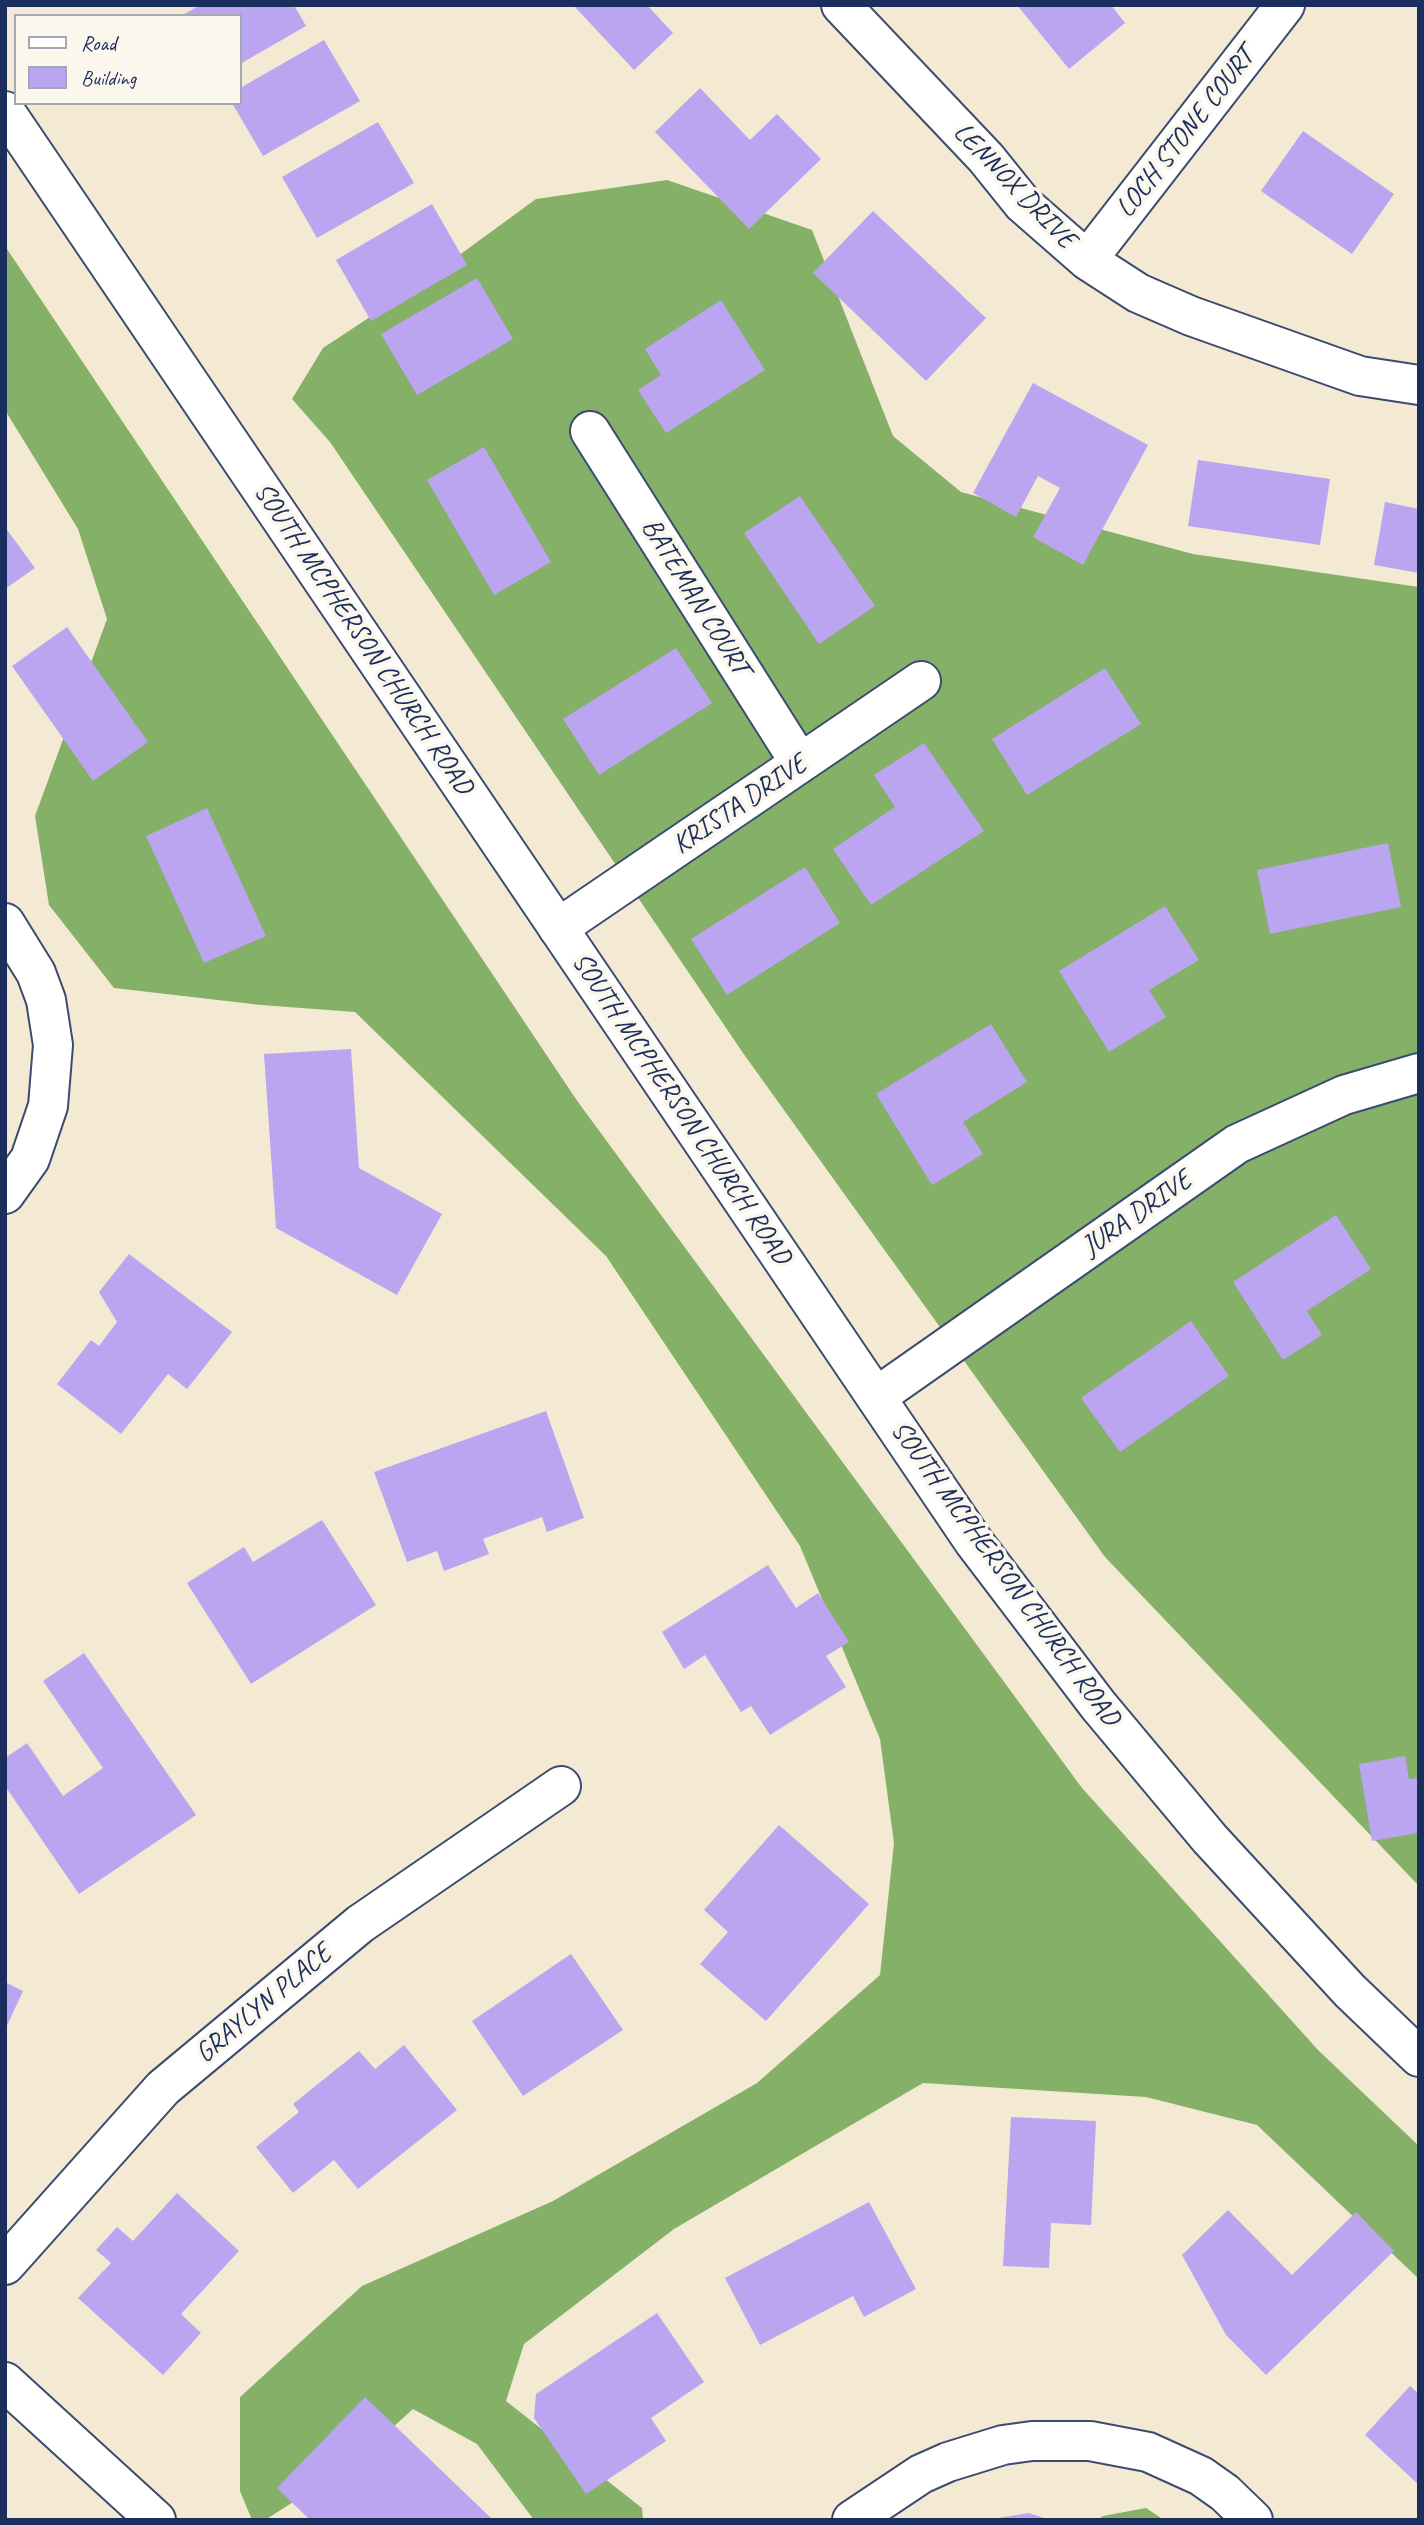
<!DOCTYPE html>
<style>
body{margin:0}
#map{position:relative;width:1424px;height:2525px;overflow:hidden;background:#f4ead3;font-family:Caveat,sans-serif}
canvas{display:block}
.frame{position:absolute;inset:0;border:7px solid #1b2f5e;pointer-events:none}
.legend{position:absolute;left:14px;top:14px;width:228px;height:91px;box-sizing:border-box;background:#fbf7ec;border:2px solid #a1a7b3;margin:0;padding:9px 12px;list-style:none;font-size:21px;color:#1b2f5e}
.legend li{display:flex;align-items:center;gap:14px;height:35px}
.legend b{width:35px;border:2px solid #a1a7b3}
</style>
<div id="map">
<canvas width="1424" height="2525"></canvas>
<div class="frame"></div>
<ul class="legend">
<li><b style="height:9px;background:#fff"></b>Road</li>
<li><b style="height:19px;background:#bba5f0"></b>Building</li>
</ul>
</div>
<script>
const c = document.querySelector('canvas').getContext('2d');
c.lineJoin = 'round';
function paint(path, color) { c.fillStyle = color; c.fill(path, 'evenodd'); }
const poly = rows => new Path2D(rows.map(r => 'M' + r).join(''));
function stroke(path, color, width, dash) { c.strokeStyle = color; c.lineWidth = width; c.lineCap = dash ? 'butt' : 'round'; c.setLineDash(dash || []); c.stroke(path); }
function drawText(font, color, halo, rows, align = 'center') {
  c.font = font + ' Caveat,sans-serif'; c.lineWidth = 7; c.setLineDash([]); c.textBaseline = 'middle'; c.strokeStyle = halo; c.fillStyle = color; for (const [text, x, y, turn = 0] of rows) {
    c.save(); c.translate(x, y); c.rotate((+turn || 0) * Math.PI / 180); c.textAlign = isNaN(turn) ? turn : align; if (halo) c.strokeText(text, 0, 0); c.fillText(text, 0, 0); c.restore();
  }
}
const forest = poly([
 [667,180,812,230,893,436,961,492,1193,554,1419,587,1419,1886,1105,1557,743,1053,330,442,292,399,323,348,417,286,536,199],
 [5,246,578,1102,1082,1788,1318,2050,1419,2146,1419,2279,1257,2125,1146,2097,923,2083,674,2229,524,2344,506,2401,642,2508,643,2520,534,2520,477,2444,413,2409,351,2465,265,2520,252,2520,240,2491,240,2397,362,2286,553,2201,757,2083,880,1975,894,1843,880,1739,800,1546,606,1256,355,1012,261,1005,114,988,49,905,35,816,107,619,78,529,5,410],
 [1146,2508,1164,2520,1097,2520,1103,2516]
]);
const building = poly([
 [200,5,294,5,306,26,240,64,240,16,181,16],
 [573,5,647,5,673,33,634,70],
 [1017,5,1111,5,1125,23,1069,69],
 [324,40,360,101,263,156,232,103,240,103,240,88],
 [700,88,750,140,777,114,821,159,749,229,655,132],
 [378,122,414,183,317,238,282,177],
 [1303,131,1394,194,1352,254,1261,191],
 [432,204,467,265,371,321,336,260],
 [873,211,986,318,926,381,813,273],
 [477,278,513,339,417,395,381,334],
 [721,300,765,370,666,433,638,390,661,375,645,349],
 [1033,383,1148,445,1083,565,1033,537,1060,488,1038,476,1016,517,973,493],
 [484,447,551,562,494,595,427,480],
 [1198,460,1330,479,1320,545,1188,526],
 [800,496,875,606,819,644,744,533],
 [1385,502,1419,509,1419,573,1374,565],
 [5,527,35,568,5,589],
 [67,627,148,742,93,781,12,666],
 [676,648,712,703,599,775,563,719],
 [1105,668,1141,724,1027,795,992,739],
 [924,743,984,831,871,905,833,849,895,807,874,775],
 [207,808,266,936,204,963,146,836],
 [1388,843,1401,907,1270,934,1257,870],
 [805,867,840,923,727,995,691,939],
 [1165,906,1199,960,1149,990,1166,1017,1109,1052,1059,971],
 [991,1024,1027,1082,963,1122,983,1154,932,1185,876,1094],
 [351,1049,359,1168,442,1214,397,1295,276,1228,264,1054],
 [1336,1215,1371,1269,1307,1311,1322,1335,1283,1360,1233,1282],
 [129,1254,232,1332,187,1389,168,1374,121,1434,57,1384,91,1340,99,1346,117,1322,99,1292],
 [1191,1321,1229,1376,1120,1452,1081,1398],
 [546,1411,584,1518,547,1532,542,1517,483,1539,489,1554,444,1571,437,1551,407,1562,374,1472],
 [322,1520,376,1605,251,1684,187,1583,244,1547,253,1562],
 [768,1565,796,1608,818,1593,849,1642,826,1656,846,1687,770,1735,751,1706,741,1712,705,1655,684,1669,662,1632],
 [84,1653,196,1815,79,1894,5,1786,5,1758,27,1743,63,1796,103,1768,43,1681],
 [1405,1756,1409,1779,1419,1778,1419,1833,1372,1841,1359,1764],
 [779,1825,869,1904,766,2021,700,1964,728,1932,704,1910],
 [571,1954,623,2030,523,2096,472,2021],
 [5,1982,23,1991,5,2030],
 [404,2045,457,2110,358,2189,334,2160,293,2193,256,2147,299,2112,293,2104,359,2051,375,2069],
 [1011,2117,1096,2121,1091,2225,1051,2223,1049,2268,1003,2266],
 [177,2193,239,2251,181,2314,201,2333,163,2375,78,2298,111,2263,96,2250,117,2227,133,2241],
 [869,2202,916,2289,864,2317,853,2296,760,2345,725,2278],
 [1228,2210,1292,2275,1356,2212,1394,2251,1266,2375,1226,2335,1182,2255],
 [657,2313,704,2382,651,2418,666,2441,586,2494,534,2418,536,2394],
 [1410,2386,1419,2394,1419,2485,1365,2435],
 [365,2397,493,2520,310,2520,277,2488],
 [1029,2513,1050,2520,999,2520,998,2518]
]);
const minor = poly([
 [841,5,986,158,1023,204,1087,260,1138,293,1191,316,1360,376,1419,385],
 [1087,260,1285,5],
 [590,431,800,763],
 [5,923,36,973,46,1000,53,1045,48,1106,30,1159,5,1194],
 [558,928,921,681],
 [876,1397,1237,1144,1344,1095,1419,1073],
 [5,2265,163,2088,360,1924,561,1786],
 [5,2382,156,2520],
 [852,2520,921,2474,948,2462,1003,2445,1032,2441,1090,2441,1148,2452,1201,2476,1225,2493,1253,2520]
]);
const secondary = poly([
 [5,111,974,1542,1098,1705,1210,1839,1350,1991,1419,2057]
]);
const streetNames = [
 ["LOCH STONE COURT",1186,133,-52],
 ["LENNOX DRIVE",1014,186,46],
 ["BATEMAN COURT",695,597,58],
 ["SOUTH MCPHERSON CHURCH ROAD",363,639,56],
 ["KRISTA DRIVE",740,805,-34],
 ["SOUTH MCPHERSON CHURCH ROAD",681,1109,56],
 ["JURA DRIVE",1137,1214,-35],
 ["SOUTH MCPHERSON CHURCH ROAD",1005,1574,54],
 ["GRAYLYN PLACE",264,2004,-40]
];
paint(forest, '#84b067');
paint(building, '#bba5f0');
stroke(minor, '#3c4b70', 42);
stroke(secondary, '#3c4b70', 42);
stroke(minor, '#fff', 38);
stroke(secondary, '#fff', 38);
drawText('28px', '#1b2f5e', '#fbf7ec', streetNames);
</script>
